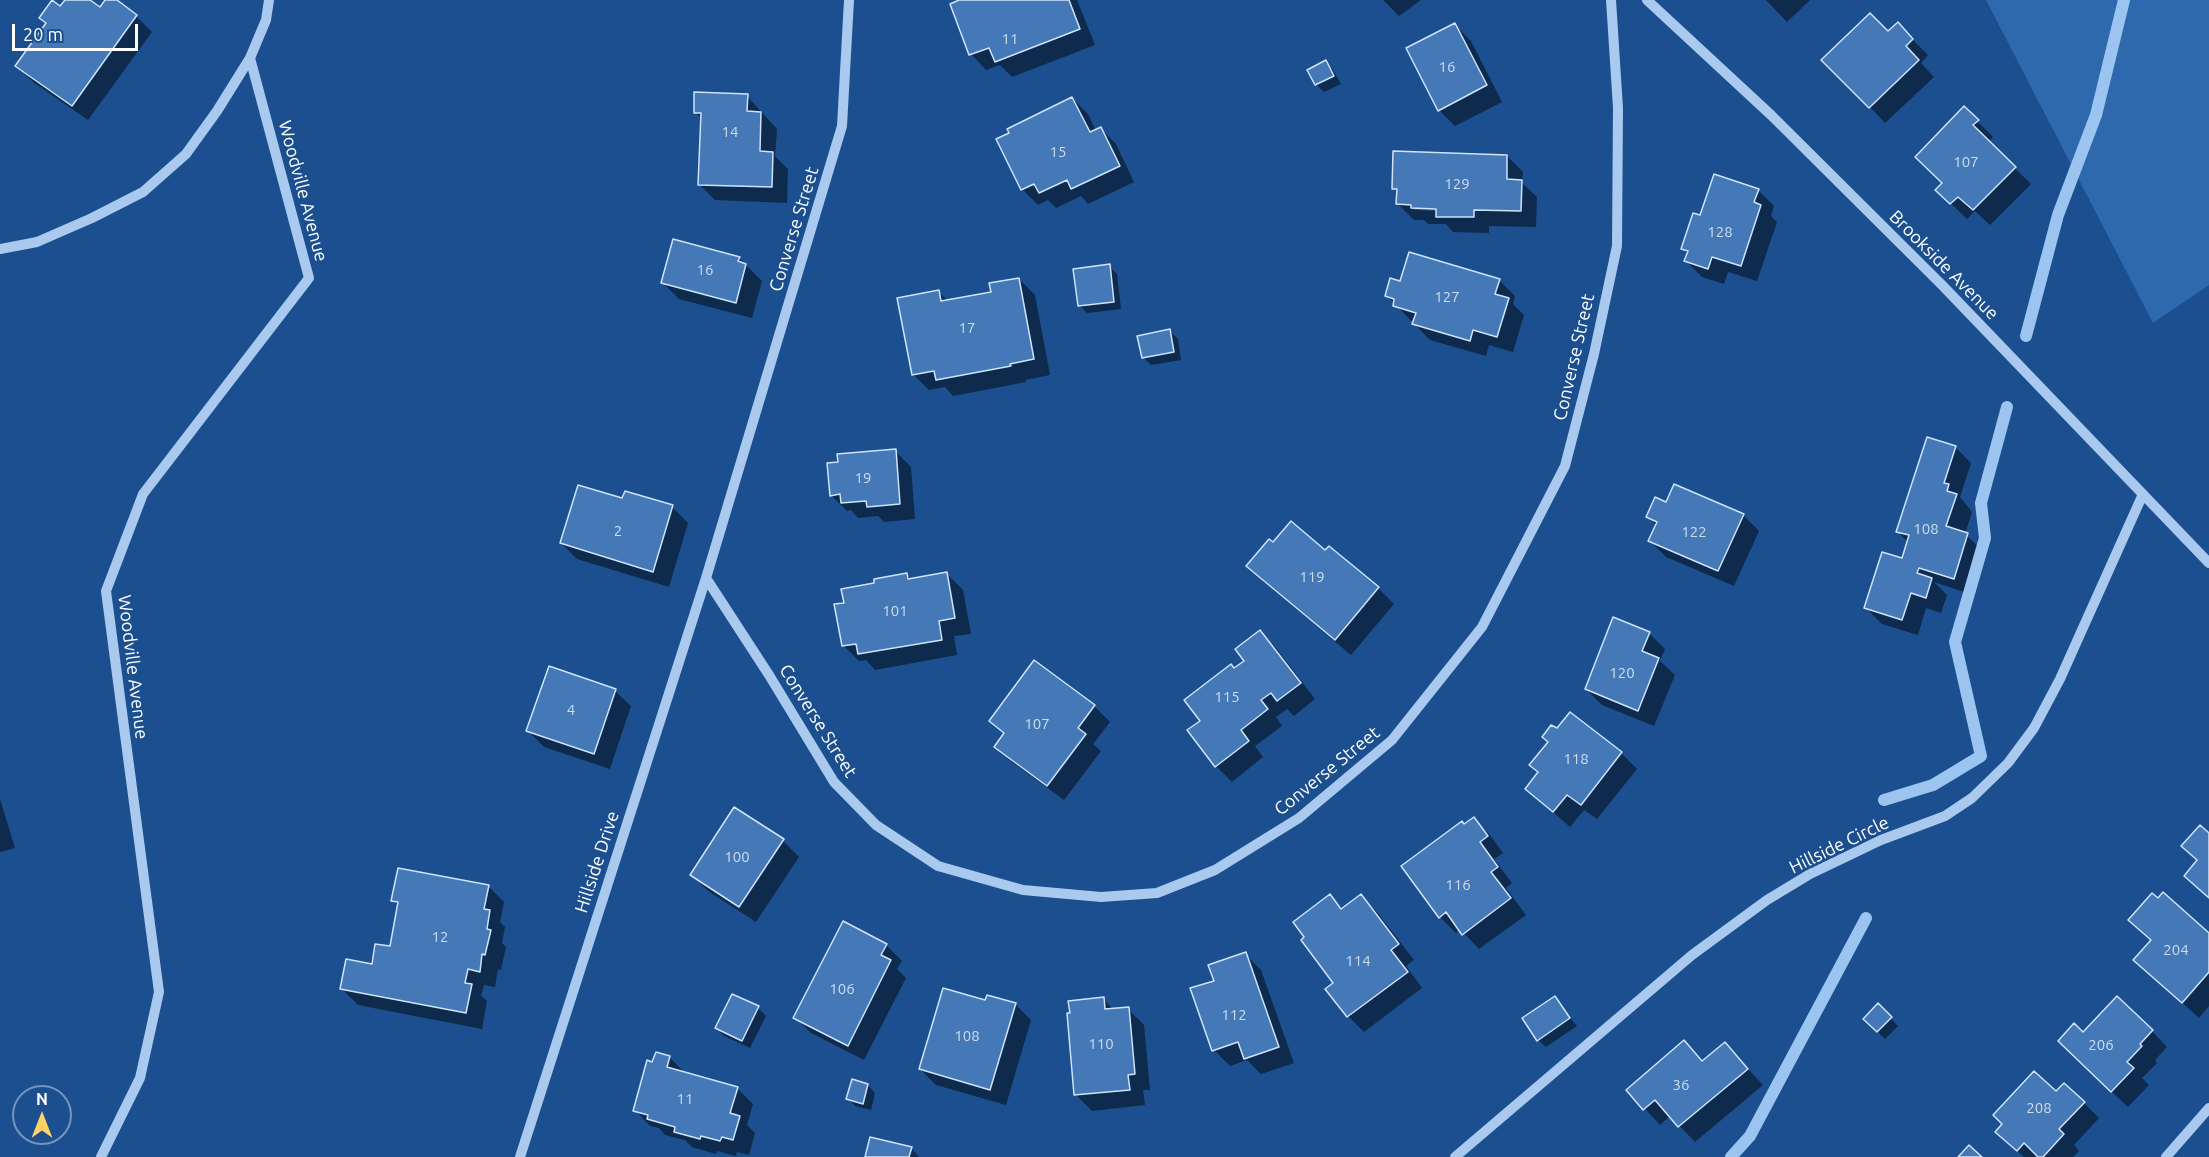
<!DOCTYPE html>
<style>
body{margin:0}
#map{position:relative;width:2209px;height:1157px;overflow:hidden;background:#1b4f8f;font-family:Ubuntu,sans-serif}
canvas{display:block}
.north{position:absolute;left:12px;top:1085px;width:60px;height:60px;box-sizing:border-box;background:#1b4f8f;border:2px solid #7695bc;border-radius:50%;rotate:0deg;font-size:16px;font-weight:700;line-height:24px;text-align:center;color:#fff}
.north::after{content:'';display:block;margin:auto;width:21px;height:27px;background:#ffd166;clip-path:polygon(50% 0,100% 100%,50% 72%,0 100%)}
.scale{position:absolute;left:12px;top:24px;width:126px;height:27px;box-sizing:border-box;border:3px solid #fff;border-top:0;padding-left:8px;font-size:18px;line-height:21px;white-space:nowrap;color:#fff;-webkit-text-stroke:4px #1b4f8f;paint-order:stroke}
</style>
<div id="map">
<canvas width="2209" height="1157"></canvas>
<div class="north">N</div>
<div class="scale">20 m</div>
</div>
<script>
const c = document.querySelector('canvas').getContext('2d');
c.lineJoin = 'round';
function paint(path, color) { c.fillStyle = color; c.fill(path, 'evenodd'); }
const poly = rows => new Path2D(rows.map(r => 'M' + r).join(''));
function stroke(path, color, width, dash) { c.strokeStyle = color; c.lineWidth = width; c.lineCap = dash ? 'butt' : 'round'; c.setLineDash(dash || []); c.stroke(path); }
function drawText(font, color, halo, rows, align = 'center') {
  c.font = font + ' Ubuntu,sans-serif'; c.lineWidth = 5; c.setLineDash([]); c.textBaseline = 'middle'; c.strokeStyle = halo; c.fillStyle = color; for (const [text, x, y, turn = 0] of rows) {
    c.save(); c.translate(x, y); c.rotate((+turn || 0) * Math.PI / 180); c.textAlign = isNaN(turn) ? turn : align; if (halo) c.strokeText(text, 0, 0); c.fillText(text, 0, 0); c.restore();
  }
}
const green = poly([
 [1986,0,2209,0,2209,285,2153,323]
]);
const shadow = poly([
 [67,0,87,0,100,9,107,0,114,0,136,16,152,32,88,120,33,82,17,66],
 [963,0,1077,0,1095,45,1012,77,1000,65,986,70,971,54,952,4],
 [1383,0,1421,0,1399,16],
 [1766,0,1810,0,1787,22],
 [1455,25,1471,41,1502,102,1455,126,1439,110],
 [1898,25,1928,55,1921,63,1934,77,1885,123,1870,107,1888,33],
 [1326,62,1333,70,1341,84,1324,92,1316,84,1309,71],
 [747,96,777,129,775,156,788,169,787,203,715,200,699,184,702,119,695,112],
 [1072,98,1088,114,1096,131,1100,128,1116,144,1134,182,1088,204,1081,196,1056,208,1048,200,1038,205,1022,189],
 [1964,108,1993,137,1988,142,2031,184,1990,225,1975,211,1967,219,1937,190,1944,183],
 [1507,156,1523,172,1522,183,1537,197,1536,227,1489,226,1489,233,1453,232,1446,224,1428,224,1424,220,1414,220,1398,204,1398,193,1394,188],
 [1411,207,1443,208,1443,211,1414,210],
 [1758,190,1774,206,1771,216,1777,222,1757,281,1728,272,1724,284,1702,277,1686,261,1688,254,1683,249,1701,217],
 [739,258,762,281,752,318,679,299,663,283],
 [1109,266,1117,274,1121,309,1087,313,1080,306],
 [1019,279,1035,295,1050,375,1025,380,1026,382,953,396,945,387,929,390,913,374,939,292,948,301,993,293],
 [1499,280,1515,296,1513,304,1524,315,1513,352,1489,345,1486,356,1430,340,1387,296,1401,283],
 [1170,331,1178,339,1181,360,1151,365,1143,357],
 [1955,447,1971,463,1960,497,1972,512,1965,534,1983,551,1970,594,1934,582,1947,595,1941,613,1926,608,1918,635,1882,624,1866,608,1903,560,1908,542,1898,532],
 [895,451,911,467,915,519,884,522,878,516,858,518,851,510,847,511,831,495],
 [623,500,672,507,688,523,669,587,577,559,561,543],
 [1667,504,1743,515,1759,531,1734,586,1666,557,1650,541,1657,526,1648,517],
 [1273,545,1378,588,1394,604,1351,655,1264,582,1248,566],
 [947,574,963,590,971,634,954,636,957,655,875,670,866,660,859,661,843,645,845,604,876,584,907,575,912,580],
 [1260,632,1276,648,1315,699,1294,716,1287,709,1276,717,1282,726,1255,746,1263,757,1232,782,1216,766,1202,721,1234,670,1246,661],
 [1649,633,1665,649,1660,661,1675,675,1654,726,1602,705,1586,689],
 [615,691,631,706,610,769,544,747,528,731],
 [1094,706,1110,722,1093,744,1101,751,1064,800,1012,762,996,746,1005,735,991,721],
 [1621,753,1637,769,1597,819,1584,810,1570,827,1527,789,1539,773,1531,765],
 [0,799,15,848,0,852],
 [1474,819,1490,835,1503,853,1494,859,1512,883,1506,888,1526,915,1479,949,1460,929,1456,933,1440,917],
 [783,841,799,857,756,922,708,891,692,875],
 [488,886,504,902,500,922,505,927,502,943,506,947,501,970,498,969,495,987,484,985,481,996,487,1001,482,1029,358,1005,342,989,373,966,391,948,399,906,393,900],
 [1330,896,1343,909,1361,896,1377,912,1414,960,1406,966,1422,988,1364,1032,1348,1016,1335,983],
 [2209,935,2209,1006,2199,1018,2135,960],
 [886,945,902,961,897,969,906,978,864,1060,811,1033,795,1017],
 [1245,954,1261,970,1294,1063,1261,1074,1247,1060,1230,1066,1214,1050,1215,982],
 [1554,998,1577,1026,1546,1047,1538,1040],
 [1103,999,1114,1010,1128,1009,1144,1025,1150,1090,1143,1090,1145,1105,1092,1111,1076,1095],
 [1015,1004,1031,1020,1006,1105,936,1085,920,1069],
 [1878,1005,1898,1026,1885,1039,1865,1019],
 [758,1008,766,1016,750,1048,724,1036,716,1028],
 [2152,1031,2167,1047,2155,1060,2157,1063,2142,1078,2149,1085,2128,1107,2075,1057,2083,1034],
 [1684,1042,1703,1062,1725,1044,1763,1085,1695,1142,1670,1116,1660,1125,1628,1090],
 [669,1057,685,1073,737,1088,753,1104,747,1125,755,1133,749,1155,737,1152,736,1156,717,1151,716,1154,692,1147,685,1140,665,1135,659,1128,650,1126,635,1110,653,1064],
 [853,1081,868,1085,875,1093,871,1110,855,1106,848,1098],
 [2056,1093,2084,1103,2099,1118,2074,1145,2079,1151,2073,1157,2024,1157,2013,1147],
 [911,1148,919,1157,867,1157]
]);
const stream = poly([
 [2026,336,2058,215,2096,115,2124,0],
 [1884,800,1933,785,1981,756,1955,642,1985,538,1981,503,2007,407],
 [1731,1157,1750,1136,1866,918]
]);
const building = poly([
 [52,0,60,6,65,0,90,0,100,7,105,0,117,0,137,15,72,106,15,66,46,23,39,18,52,0],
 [959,0,1069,0,1080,29,995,62,989,48,969,55,950,4,959,0],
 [1870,13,1888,31,1898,22,1913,39,1906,46,1919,60,1869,108,1821,60,1870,13],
 [1455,23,1487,85,1438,111,1406,48,1455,23],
 [1326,60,1334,76,1315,85,1307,70,1326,60],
 [694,92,748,94,747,111,761,112,760,151,773,152,772,187,698,185,701,113,694,113,694,92],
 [1072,97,1090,132,1101,127,1120,166,1071,189,1067,180,1039,193,1034,184,1021,190,996,139,1009,133,1007,129,1072,97],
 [1964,106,1979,120,1973,125,2016,167,1973,210,1958,197,1950,204,1935,190,1942,183,1915,157,1964,106],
 [1393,151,1507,155,1507,179,1522,180,1521,211,1474,210,1474,217,1436,217,1436,209,1411,208,1411,205,1396,204,1397,189,1392,189,1393,151],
 [1714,174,1759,189,1754,202,1761,205,1741,266,1712,257,1708,269,1684,261,1688,251,1681,249,1693,213,1700,215,1714,174],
 [673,239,740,257,738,261,746,264,736,303,661,283,673,239],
 [1409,252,1500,279,1495,294,1509,298,1497,337,1473,330,1470,341,1412,324,1416,313,1393,306,1394,299,1385,296,1390,278,1400,281,1409,252],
 [1110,264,1114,302,1078,306,1073,269,1110,264],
 [1019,278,1034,359,1010,364,1011,366,936,380,934,371,912,375,897,298,939,290,941,301,991,292,989,283,1019,278],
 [1170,329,1174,352,1142,358,1137,336,1170,329],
 [1927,437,1956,446,1944,483,1949,484,1947,491,1957,494,1946,526,1968,533,1954,579,1919,568,1917,573,1932,578,1926,598,1911,593,1902,620,1864,608,1882,552,1902,558,1909,535,1896,532,1927,437],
 [896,449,900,504,867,507,866,501,841,503,840,494,830,496,827,463,838,462,837,454,896,449],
 [1674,484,1744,514,1718,571,1648,541,1657,522,1646,517,1655,497,1666,502,1674,484],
 [578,485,622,498,625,491,673,505,653,572,560,543,578,485],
 [1291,521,1325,550,1329,546,1379,587,1335,640,1246,566,1269,539,1273,542,1291,521],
 [947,572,955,618,939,621,942,640,858,654,856,644,842,646,834,604,844,603,841,589,874,583,874,579,907,573,908,579,947,572],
 [1613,617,1650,632,1642,651,1659,658,1638,711,1585,689,1613,617],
 [1260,630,1301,683,1277,701,1271,693,1261,700,1268,709,1241,730,1249,741,1215,767,1187,730,1200,721,1184,700,1231,664,1234,668,1244,661,1235,649,1260,630],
 [1034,660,1095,705,1078,728,1086,734,1047,786,994,747,1004,733,989,721,1034,660],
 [549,666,616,689,594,754,526,731,549,666],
 [1570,712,1622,752,1581,805,1567,795,1553,812,1525,789,1538,772,1529,765,1548,742,1542,737,1551,725,1557,728,1570,712],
 [734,807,784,839,739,907,690,875,734,807],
 [1474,817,1488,836,1480,842,1498,867,1491,872,1511,898,1462,935,1446,912,1439,918,1401,866,1462,821,1464,824,1474,817],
 [2200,825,2209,833,2209,898,2184,876,2197,860,2181,846,2200,825],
 [398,868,489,885,484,909,490,910,487,929,491,930,485,955,482,954,480,972,468,969,465,983,472,984,466,1013,340,989,346,959,372,964,375,944,390,946,398,902,391,901,398,868],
 [2163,892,2209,933,2209,972,2182,1003,2133,960,2151,940,2128,920,2152,893,2158,898,2163,892],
 [1330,894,1341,909,1361,894,1399,944,1391,950,1408,972,1347,1017,1325,989,1333,983,1301,940,1304,937,1293,922,1330,894],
 [843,921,887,944,881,955,891,960,848,1046,793,1018,843,921],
 [1246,952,1279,1047,1244,1059,1238,1042,1212,1051,1190,988,1214,981,1208,965,1246,952],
 [943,988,985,1000,987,995,1016,1003,990,1090,919,1069,943,988],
 [732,994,759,1006,742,1041,715,1028,732,994],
 [1555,996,1570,1018,1537,1041,1522,1018,1555,996],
 [2117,996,2153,1030,2140,1044,2142,1046,2127,1062,2134,1068,2111,1092,2058,1041,2074,1023,2083,1032,2117,996],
 [1104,997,1105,1009,1129,1007,1135,1074,1128,1075,1130,1090,1074,1095,1067,1013,1070,1013,1068,1001,1104,997],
 [1878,1003,1892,1017,1877,1032,1863,1019,1878,1003],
 [1684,1040,1702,1061,1725,1042,1748,1069,1678,1127,1655,1100,1643,1110,1626,1090,1684,1040],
 [656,1052,670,1056,667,1067,738,1087,730,1113,740,1116,733,1140,722,1137,720,1141,701,1136,700,1139,674,1132,675,1127,647,1119,648,1115,633,1111,647,1060,652,1062,656,1052],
 [2034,1071,2056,1091,2064,1083,2085,1102,2059,1129,2064,1134,2043,1157,2038,1157,2024,1143,2017,1151,1995,1132,2002,1124,1993,1115,2034,1071],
 [852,1079,868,1084,863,1104,846,1099,852,1079],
 [870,1137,912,1147,909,1157,865,1157,870,1137],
 [1969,1145,1982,1157,1958,1157,1969,1145]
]);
const minor = poly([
 [849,0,842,126,706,578,769,675,834,782,876,825,938,866,1023,890,1101,897,1157,893,1215,870,1299,818,1392,740,1482,627,1565,466,1594,354,1617,246,1618,108,1611,0],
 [1647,0,1771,115,1942,285,2209,563],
 [0,249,37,242,92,218,143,192,186,154,217,111,250,58,266,20,269,0],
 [101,1157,140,1078,159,992,106,591,143,494,309,278,250,58],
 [520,1157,706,578],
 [1455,1157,1692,955,1767,900,1810,874,1881,840,1945,816,1972,798,2008,763,2034,728,2060,679,2143,494],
 [2166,1157,2209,1108]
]);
const numberNames = [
 ["11",1010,39],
 ["16",1447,67],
 ["14",730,132],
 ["15",1058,152],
 ["107",1966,162],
 ["129",1457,184],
 ["128",1720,232],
 ["16",705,270],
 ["127",1447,297],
 ["17",967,328],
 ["19",863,478],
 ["108",1926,529],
 ["2",618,531],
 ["122",1694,532],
 ["119",1312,577],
 ["101",895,611],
 ["120",1622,673],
 ["115",1227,697],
 ["4",571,710],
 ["107",1037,724],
 ["118",1576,759],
 ["100",737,857],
 ["116",1458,885],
 ["12",440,937],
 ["204",2176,950],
 ["114",1358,961],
 ["106",842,989],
 ["112",1234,1015],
 ["108",967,1036],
 ["110",1101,1044],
 ["206",2101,1045],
 ["36",1681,1085],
 ["11",685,1099],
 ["208",2039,1108]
];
const streetNames = [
 ["Woodville Avenue",303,191,75],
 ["Converse Street",794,229,-73],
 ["Brookside Avenue",1944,265,45],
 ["Converse Street",1574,357,-77],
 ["Woodville Avenue",133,667,83],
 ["Converse Street",818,721,58],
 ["Converse Street",1327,771,-39],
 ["Hillside Circle",1839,845,-26],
 ["Hillside Drive",597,862,-72]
];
paint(green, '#2e69ad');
paint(shadow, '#0007');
stroke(stream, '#9cc4f0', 12);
paint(building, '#4478b7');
stroke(building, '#cfe3fa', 1.5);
stroke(minor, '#a9c9ee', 10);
drawText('15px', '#d0dded', null, numberNames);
drawText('18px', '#fff', '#1b4f8f', streetNames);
</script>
